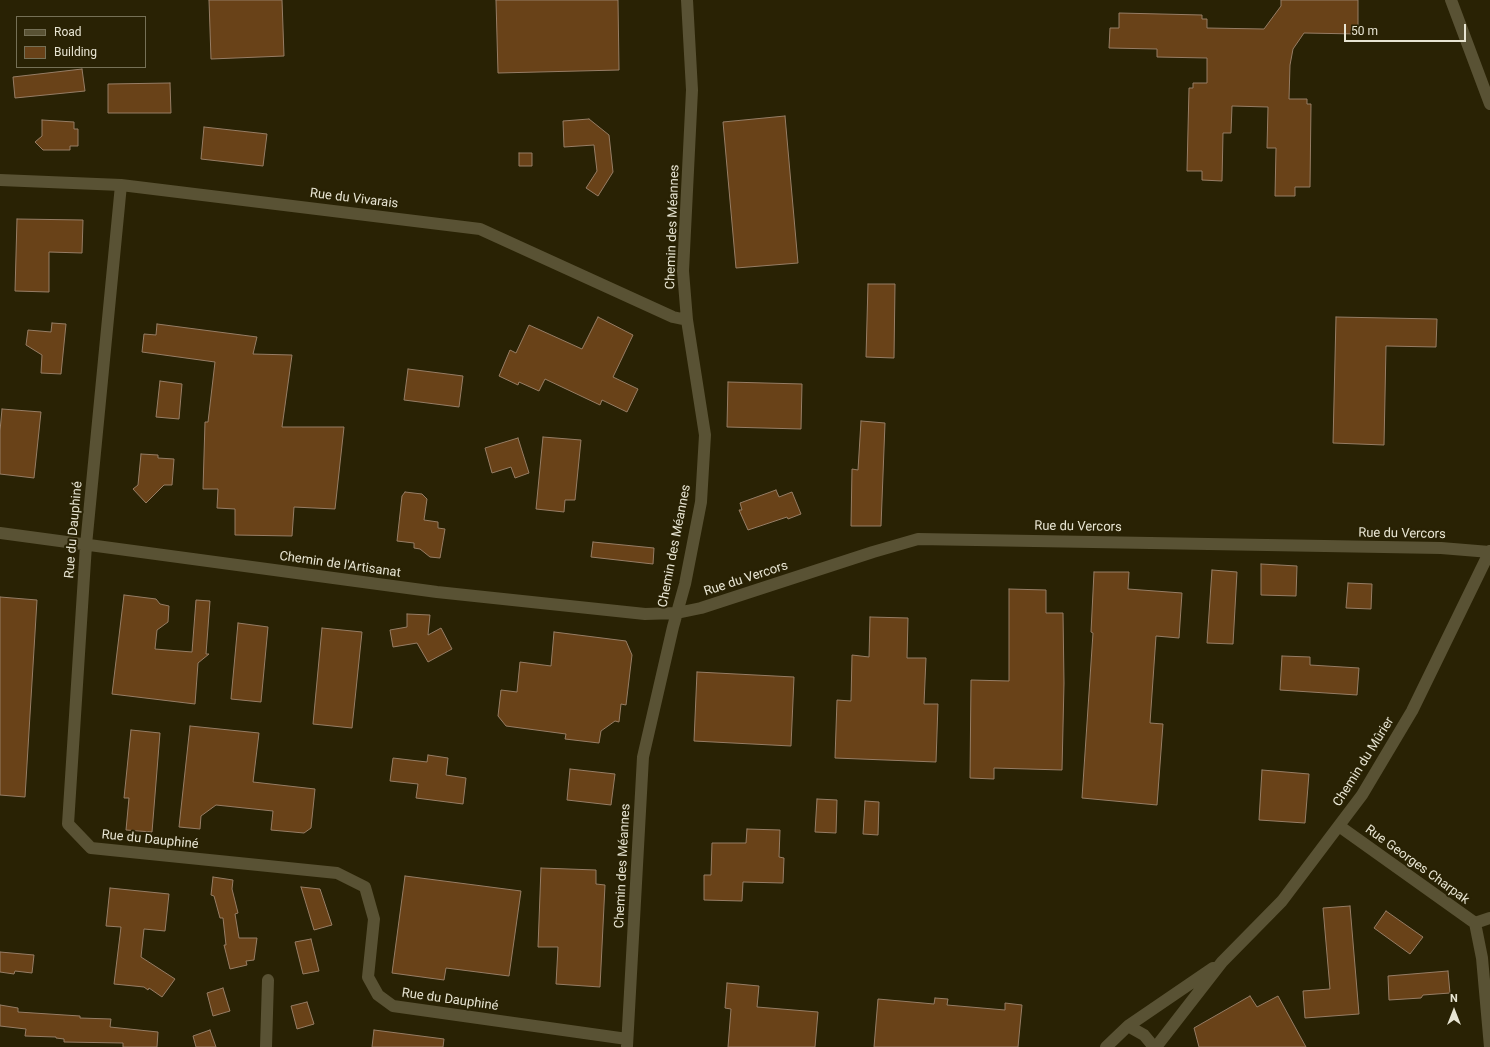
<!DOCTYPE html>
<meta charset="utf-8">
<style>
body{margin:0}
#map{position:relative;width:1490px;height:1047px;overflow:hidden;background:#292204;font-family:Roboto,sans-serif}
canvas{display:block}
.legend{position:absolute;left:16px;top:16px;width:130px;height:52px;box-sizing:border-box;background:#292204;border:1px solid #757056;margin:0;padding:5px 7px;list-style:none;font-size:12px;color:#e7e4d2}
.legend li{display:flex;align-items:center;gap:8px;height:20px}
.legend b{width:20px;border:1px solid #757056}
.north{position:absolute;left:1434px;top:991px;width:40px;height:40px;-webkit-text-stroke:3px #292204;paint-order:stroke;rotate:0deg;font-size:11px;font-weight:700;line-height:16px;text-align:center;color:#e7e4d2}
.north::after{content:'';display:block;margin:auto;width:14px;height:18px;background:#e7e4d2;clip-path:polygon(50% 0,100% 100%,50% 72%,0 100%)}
.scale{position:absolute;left:1344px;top:24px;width:122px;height:18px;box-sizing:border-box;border:2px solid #e7e4d2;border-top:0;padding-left:5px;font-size:12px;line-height:14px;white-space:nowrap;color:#e7e4d2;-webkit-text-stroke:3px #292204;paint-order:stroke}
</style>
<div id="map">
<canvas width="1490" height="1047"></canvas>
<ul class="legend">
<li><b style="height:5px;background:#595234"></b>Road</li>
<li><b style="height:11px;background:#694218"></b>Building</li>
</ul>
<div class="north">N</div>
<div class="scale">50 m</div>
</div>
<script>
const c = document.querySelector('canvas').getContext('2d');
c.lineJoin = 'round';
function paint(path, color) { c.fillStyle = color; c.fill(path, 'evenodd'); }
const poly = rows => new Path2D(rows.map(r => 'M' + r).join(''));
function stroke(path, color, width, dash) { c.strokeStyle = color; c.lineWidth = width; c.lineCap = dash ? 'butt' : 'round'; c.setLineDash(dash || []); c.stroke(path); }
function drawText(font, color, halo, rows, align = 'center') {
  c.font = font + ' Roboto,sans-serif'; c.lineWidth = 4; c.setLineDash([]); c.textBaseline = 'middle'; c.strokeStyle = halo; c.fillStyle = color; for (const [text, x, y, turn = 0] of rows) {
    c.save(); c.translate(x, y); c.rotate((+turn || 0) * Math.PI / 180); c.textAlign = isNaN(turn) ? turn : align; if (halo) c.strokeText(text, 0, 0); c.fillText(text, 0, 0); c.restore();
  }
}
const building = poly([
 [209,0,282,0,284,56,211,59,209,0],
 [496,0,618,0,619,70,498,73,496,0],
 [1281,0,1358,0,1358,34,1304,33,1293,49,1290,65,1289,99,1307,99,1307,104,1311,104,1310,187,1295,187,1295,196,1275,196,1276,148,1267,148,1268,107,1232,106,1231,133,1223,133,1222,181,1202,180,1202,171,1187,171,1189,88,1193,88,1193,83,1207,83,1207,58,1157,57,1157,49,1109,48,1110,28,1119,28,1119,13,1202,15,1202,19,1207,19,1207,28,1264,29,1281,6,1281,0],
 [82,69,85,91,15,98,13,77,82,69],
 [170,83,171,113,108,113,108,84,170,83],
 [785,116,798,263,736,268,723,122,785,116],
 [589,119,609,135,613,172,598,196,586,188,597,171,594,145,564,147,563,121,589,119],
 [42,120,74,122,74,129,78,129,78,146,70,146,70,150,43,150,35,142,42,136,42,120],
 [204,127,267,134,263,166,201,159,204,127],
 [519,153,532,153,532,166,519,166,519,153],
 [17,219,83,220,82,253,49,252,49,292,15,291,17,219],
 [868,284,895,284,894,358,866,357,868,284],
 [598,317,633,335,613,377,638,389,627,412,602,400,600,405,545,379,539,391,519,382,518,385,499,376,510,350,516,353,529,325,582,349,598,317],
 [1336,317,1437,319,1436,347,1386,346,1384,445,1333,443,1336,317],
 [52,323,66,324,61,374,41,373,42,355,26,345,28,330,51,332,52,323],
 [157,324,257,337,253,354,292,355,282,427,344,427,335,509,294,507,292,536,235,535,235,509,217,508,218,489,203,489,205,422,208,422,215,362,142,352,144,334,156,335,157,324],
 [408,369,463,376,459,407,404,400,408,369],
 [160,381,182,384,179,419,156,417,160,381],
 [728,382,802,384,801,429,727,427,728,382],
 [2,409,41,412,34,478,0,474,0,431,2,409],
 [861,421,885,423,881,526,851,526,852,469,858,470,861,421],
 [543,437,581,440,575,500,565,500,564,512,536,509,543,437],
 [518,438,529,473,515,478,511,467,492,473,485,448,518,438],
 [141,454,158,455,158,458,174,459,172,485,164,485,146,503,133,489,138,485,141,454],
 [776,490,779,497,792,492,801,514,788,519,787,517,748,530,739,510,742,510,740,503,776,490],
 [405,492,422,494,427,499,424,520,438,522,438,528,445,529,440,558,430,557,420,549,414,548,414,543,397,541,402,496,405,492],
 [593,542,654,548,653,564,591,557,593,542],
 [1261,564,1297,566,1296,596,1261,595,1261,564],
 [1212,570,1237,572,1233,644,1207,643,1212,570],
 [1094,572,1129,572,1128,589,1182,593,1179,638,1156,636,1150,723,1163,724,1157,805,1082,798,1093,633,1091,632,1094,572],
 [1348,583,1372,584,1371,609,1346,608,1348,583],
 [1009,589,1046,590,1046,613,1063,613,1064,683,1062,770,994,768,994,779,970,778,971,680,1009,681,1009,589],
 [124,595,156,599,160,604,169,606,168,622,157,630,155,649,192,652,196,600,210,601,206,654,209,654,198,663,195,704,112,694,124,595],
 [0,597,37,600,25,797,0,795,0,597],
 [407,614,430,615,428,635,441,628,452,649,428,662,417,643,393,647,390,630,407,627,407,614],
 [870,617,908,618,907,658,926,658,924,704,938,704,936,762,835,758,837,700,851,701,852,655,869,657,870,617],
 [238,623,268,627,261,702,231,699,238,623],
 [322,628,362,632,352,728,313,724,322,628],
 [554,632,626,641,632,655,626,705,621,704,619,722,615,721,601,731,599,743,565,739,566,734,506,726,498,716,501,690,517,692,520,662,551,666,554,632],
 [1282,656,1310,657,1310,665,1359,668,1357,695,1280,690,1282,656],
 [697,672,794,677,791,746,694,741,697,672],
 [190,726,259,733,253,782,315,789,311,828,304,833,271,830,273,811,216,805,201,816,200,829,179,827,190,726],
 [131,730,160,733,152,832,126,830,129,798,124,798,131,730],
 [428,755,448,758,446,775,466,778,463,804,416,798,418,784,390,781,393,758,427,762,428,755],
 [570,769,615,774,611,805,567,800,570,769],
 [1262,770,1309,774,1305,823,1259,820,1262,770],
 [817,799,837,800,836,833,815,832,817,799],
 [865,801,879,802,878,835,863,834,865,801],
 [747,829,780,830,779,857,784,858,783,883,743,882,742,901,704,900,704,875,711,875,712,843,746,843,747,829],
 [541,868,596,870,596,884,605,885,600,987,556,984,558,947,538,947,541,868],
 [405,876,521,891,509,976,446,968,444,980,392,973,405,876],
 [213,877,233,880,232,889,238,913,235,914,239,938,257,938,254,960,246,961,247,965,230,969,224,945,226,945,223,918,220,918,214,896,211,895,213,877],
 [301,887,320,889,332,925,314,930,301,887],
 [110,888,169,894,165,931,144,929,141,957,175,979,162,997,149,988,148,990,144,987,114,984,121,927,106,926,110,888],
 [1350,906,1359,1014,1305,1018,1303,991,1330,989,1323,908,1350,906],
 [1386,911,1423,937,1410,954,1374,928,1386,911],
 [311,939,319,971,303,974,295,942,311,939],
 [0,952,34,955,32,973,15,971,14,974,0,972,0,952],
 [1448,971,1450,993,1423,995,1421,998,1389,1000,1388,976,1448,971],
 [727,983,759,986,757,1007,818,1012,815,1047,728,1047,731,1009,725,1008,727,983],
 [223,988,230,1011,213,1016,207,993,223,988],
 [1250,996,1257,1007,1278,996,1306,1047,1199,1047,1194,1028,1250,996],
 [935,998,948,999,947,1005,1005,1010,1005,1003,1022,1005,1018,1047,874,1047,878,999,934,1004,935,998],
 [307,1002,314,1024,297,1029,291,1006,307,1002],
 [0,1005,18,1008,18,1012,80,1016,80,1018,111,1019,110,1027,158,1032,157,1047,123,1047,123,1043,64,1042,64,1039,56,1038,56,1037,25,1036,26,1029,0,1026,0,1005],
 [210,1030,216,1047,196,1047,193,1036,210,1030],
 [374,1030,444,1039,443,1047,372,1047,374,1030]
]);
const minor = poly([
 [0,180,121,185,480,229,673,317,687,320],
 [121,185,86,545,68,824,91,848,337,873,365,887,374,919,368,977,378,995,393,1006,627,1039],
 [0,533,437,592,645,614,677,613,701,608,873,552,918,539,1441,548,1490,552],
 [1339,826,1475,923,1482,958,1490,1047],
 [1475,923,1490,918],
 [1128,1026,1213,968],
 [627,1046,643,757,673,627,685,584,701,502,705,435,687,320,683,271,692,90,687,0],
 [266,1047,268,980],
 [1106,1047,1128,1026,1144,1035,1154,1047],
 [1156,1047,1222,962,1282,901,1362,795,1412,711,1490,551]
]);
const tertiary = poly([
 [1451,0,1490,104]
]);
const streetNames = [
 ["Rue du Vivarais",354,199,7],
 ["Chemin des Méannes",673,227,-88],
 ["Rue du Vercors",1078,527,1],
 ["Rue du Dauphiné",74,530,-85],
 ["Rue du Vercors",1402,534,1],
 ["Chemin des Méannes",675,546,-79],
 ["Chemin de l'Artisanat",340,565,8],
 ["Rue du Vercors",746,579,-18],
 ["Chemin du Mûrier",1364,762,-58],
 ["Rue du Dauphiné",150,840,6],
 ["Rue Georges Charpak",1417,865,36],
 ["Chemin des Méannes",623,866,-87],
 ["Rue du Dauphiné",450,1000,8]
];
paint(building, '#694218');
stroke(building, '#967d65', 1);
stroke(minor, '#595234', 12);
stroke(tertiary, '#595234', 12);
drawText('13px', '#e7e4d2', '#292204', streetNames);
</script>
